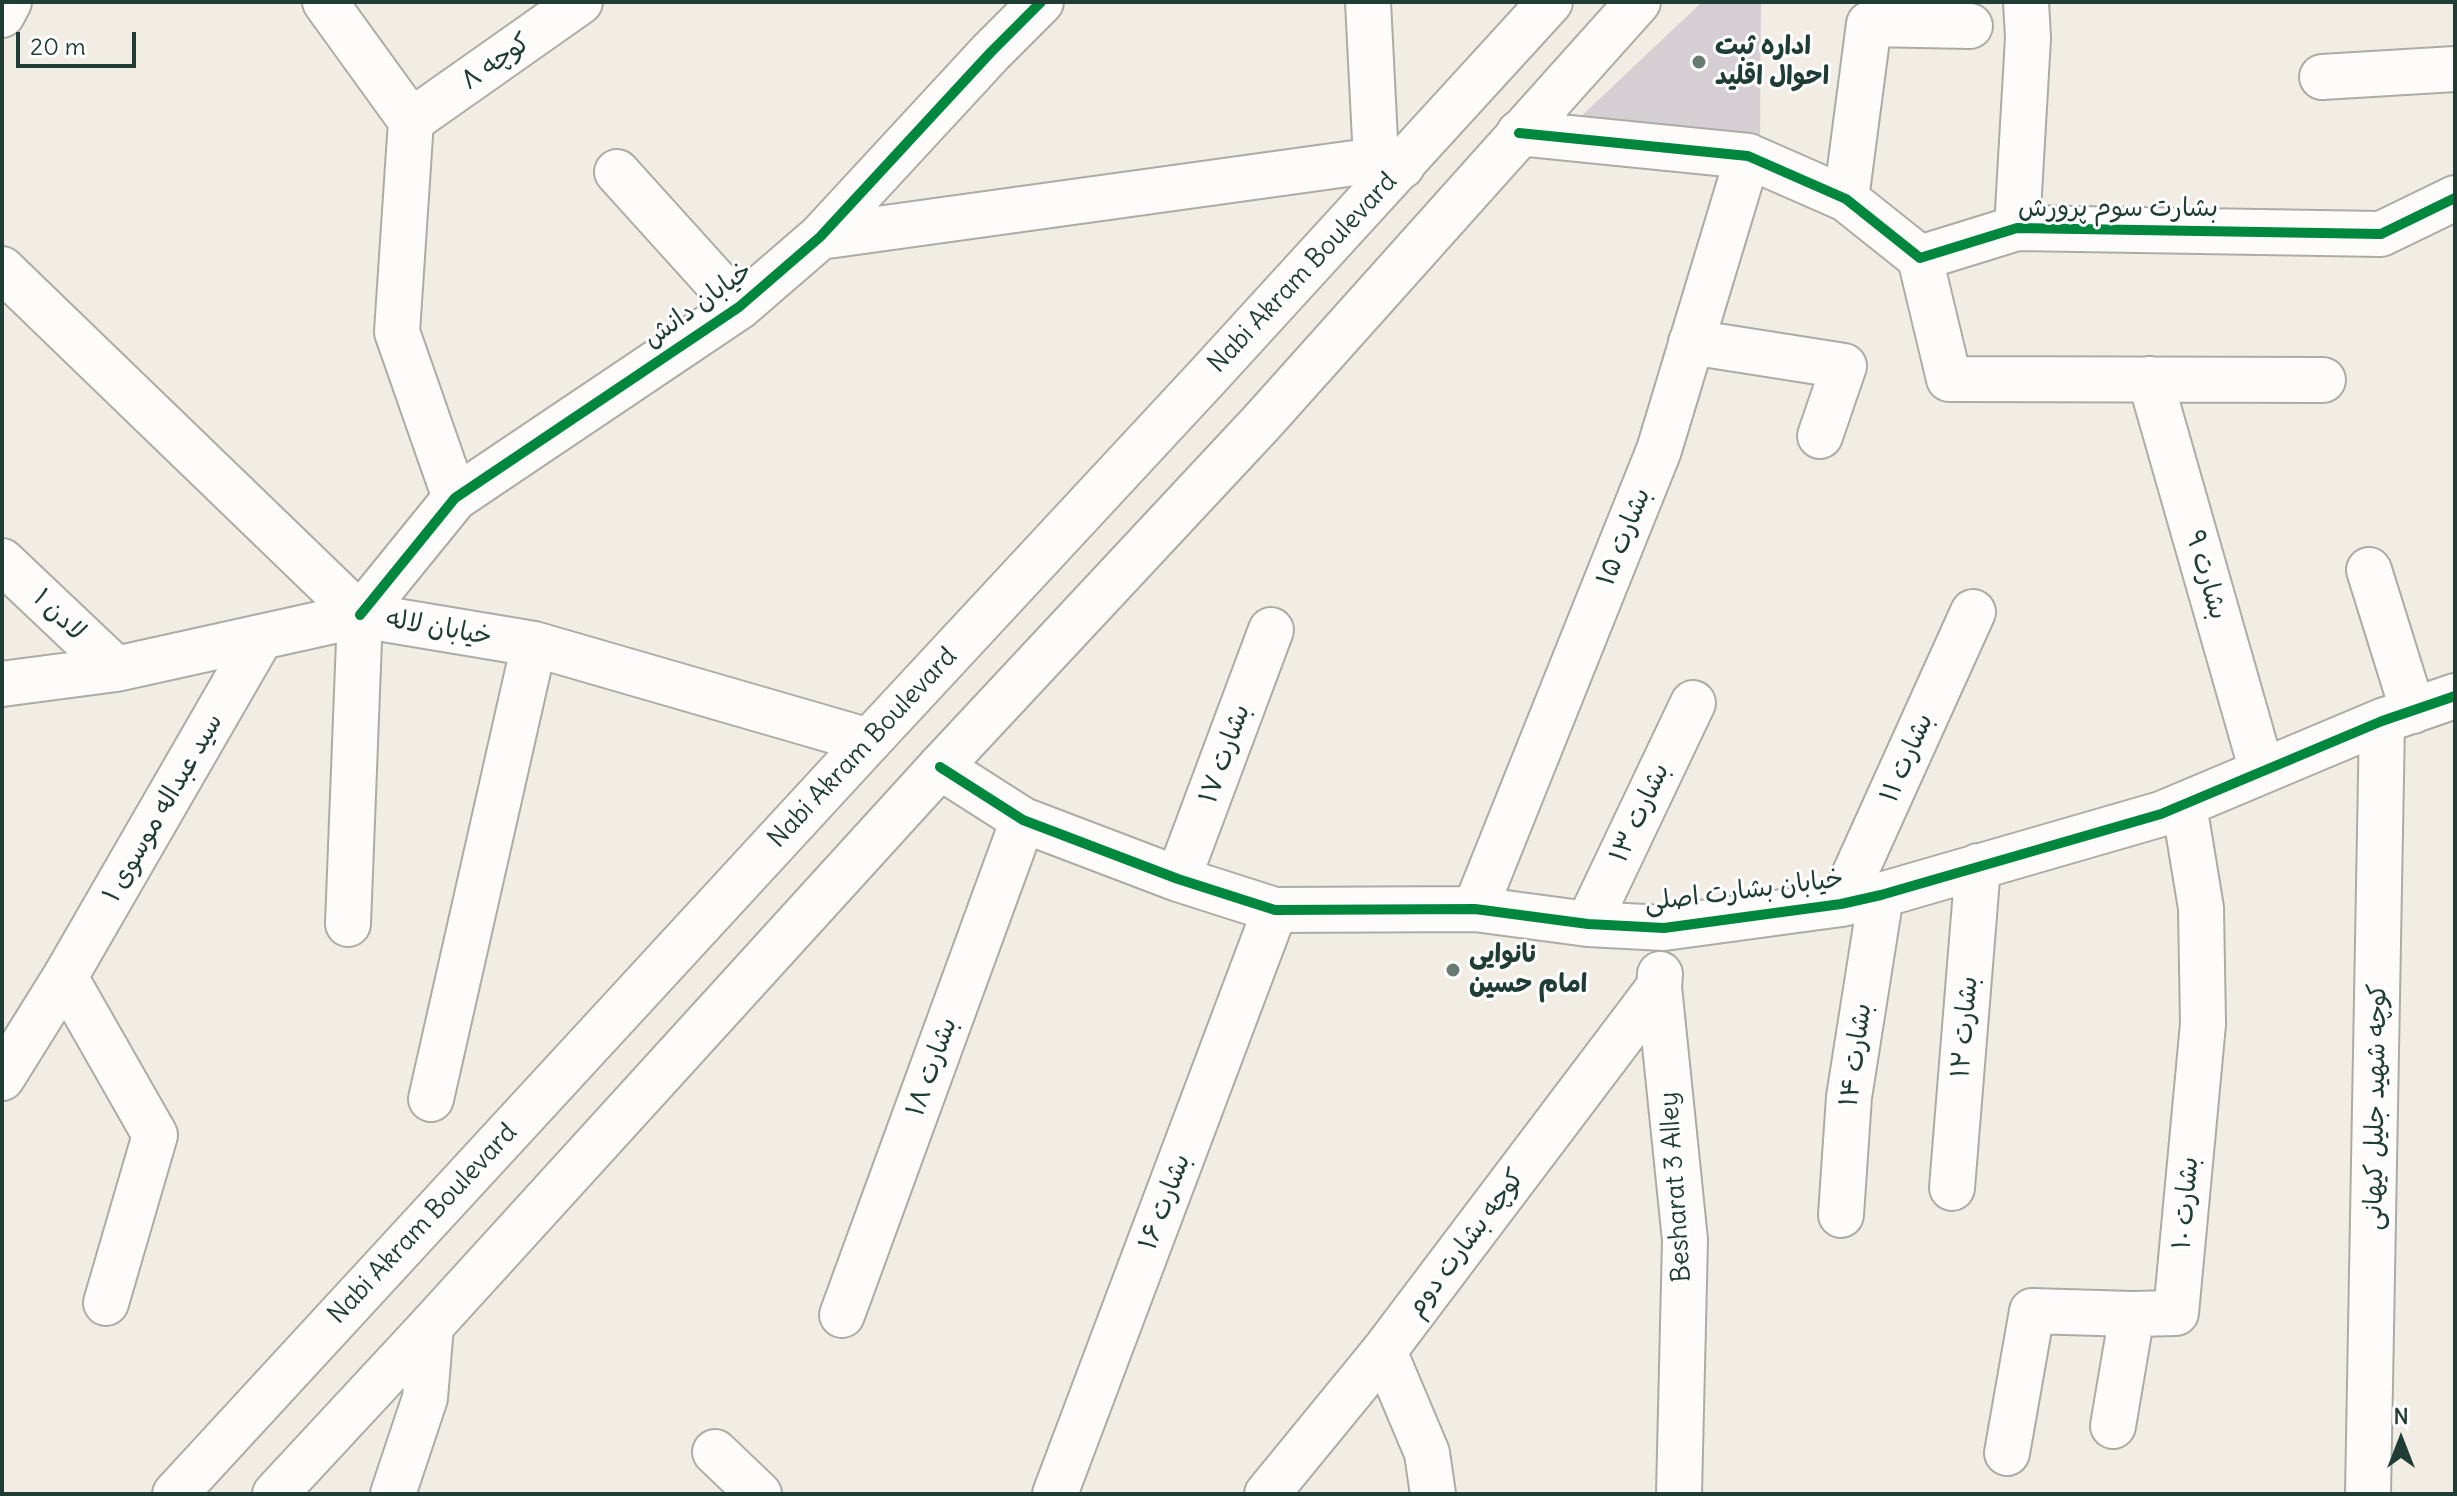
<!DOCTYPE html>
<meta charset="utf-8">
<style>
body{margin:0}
#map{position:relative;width:2457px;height:1496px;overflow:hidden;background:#f1ede4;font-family:Delius,sans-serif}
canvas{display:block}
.frame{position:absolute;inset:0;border:4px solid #1f3d34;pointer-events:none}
.north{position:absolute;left:2361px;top:1400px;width:80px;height:80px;-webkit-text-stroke:6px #fff;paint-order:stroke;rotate:0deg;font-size:22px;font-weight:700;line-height:32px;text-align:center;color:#1f3d34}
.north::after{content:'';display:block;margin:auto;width:28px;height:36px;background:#1f3d34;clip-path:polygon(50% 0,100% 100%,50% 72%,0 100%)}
.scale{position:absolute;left:16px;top:32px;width:120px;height:36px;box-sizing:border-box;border:4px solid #1f3d34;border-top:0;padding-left:10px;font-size:24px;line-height:28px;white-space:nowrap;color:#1f3d34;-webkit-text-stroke:6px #fff;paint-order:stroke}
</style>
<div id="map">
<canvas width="2457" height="1496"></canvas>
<div class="frame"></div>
<div class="north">N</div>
<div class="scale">20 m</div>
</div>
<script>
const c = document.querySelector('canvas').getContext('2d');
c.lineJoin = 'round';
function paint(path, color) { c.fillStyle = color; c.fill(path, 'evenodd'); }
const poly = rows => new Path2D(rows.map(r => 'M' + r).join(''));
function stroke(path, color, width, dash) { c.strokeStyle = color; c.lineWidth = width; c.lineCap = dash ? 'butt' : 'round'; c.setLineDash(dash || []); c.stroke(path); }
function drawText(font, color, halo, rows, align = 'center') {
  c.font = font + ' Delius,"Playpen Sans Arabic",sans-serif'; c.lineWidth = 6; c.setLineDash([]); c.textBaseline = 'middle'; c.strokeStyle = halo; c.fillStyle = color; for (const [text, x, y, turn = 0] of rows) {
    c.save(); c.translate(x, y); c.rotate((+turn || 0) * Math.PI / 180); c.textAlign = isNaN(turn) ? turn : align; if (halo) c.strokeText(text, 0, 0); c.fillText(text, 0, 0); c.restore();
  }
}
const building = poly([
 [1702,2,1761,2,1760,136,1575,122]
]);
const minor = poly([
 [325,2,411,121,397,332,455,498],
 [1368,2,1376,160],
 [2,15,9,2],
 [2322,77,2455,69],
 [411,121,580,2],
 [1519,133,1748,156,1846,199,1920,258,2017,228,2381,234,2455,198],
 [617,172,739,307],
 [1846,199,1869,24,1970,26],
 [2017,228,2028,38,2026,2],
 [820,237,1376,160,1402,166],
 [1920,258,1949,379,2323,380],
 [2,269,360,615,348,924],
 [1691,342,1844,366,1820,436],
 [2150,379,2262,771],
 [2,561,116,669],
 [2369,570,2413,711],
 [360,615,455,498,739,307,820,237,991,52,1041,2],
 [2,684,116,669,360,615,534,644,869,741],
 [940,767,1023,820,1178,879,1275,910,1475,909,1588,924,1664,928,1841,904,1881,895,2161,814,2382,721,2455,696],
 [1178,879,1271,630],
 [1841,904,1973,612],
 [1475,909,1659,450,1748,156],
 [1588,924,1693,703],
 [1660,974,1659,987,1685,1240,1679,1494],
 [65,977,155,1135,106,1303],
 [2,1078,65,977,260,639],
 [431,1099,534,644],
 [1952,1188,1978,866],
 [1841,1215,1849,1097,1881,895],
 [842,1315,1023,820],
 [1384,1351,1427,1453,1433,1494],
 [2113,1426,2132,1314],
 [715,1452,759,1494],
 [2007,1453,2032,1311,2132,1314,2176,1313,2203,1024,2201,908,2184,805],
 [393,1494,425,1398,431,1326],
 [1055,1494,1275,910],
 [1267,1494,1384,1351,1659,987],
 [2368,1494,2382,721]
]);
const major = poly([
 [175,1494,869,741,1209,375,1550,2],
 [275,1494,431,1326,940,767,1263,421,1638,2]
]);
const cycleway = poly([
 [1519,133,1748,156,1846,199,1920,258,2017,228,2381,234,2455,198],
 [360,615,455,498,739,307,820,237,991,52,1041,2],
 [940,767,1023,820,1178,879,1275,910,1475,909,1588,924,1664,928,1841,904,1881,895,2161,814,2382,721,2455,696]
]);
const markers = [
 [1699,62,8,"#687b72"],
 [1453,970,8,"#687b72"]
];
const poiNames = [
 ["اداره ثبت",1715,47],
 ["احوال اقلید",1715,77],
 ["نانوایی",1469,955],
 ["امام حسین",1469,985]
];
const streetNames = [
 ["کوچه ۸",496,62,-35],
 ["بشارت سوم پرورش",2118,209],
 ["Nabi Akram Boulevard",1303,273,-47],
 ["خیابان دانش",698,305,-36],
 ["بشارت ۱۵",1624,537,-68],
 ["بشارت ۹",2206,575,74],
 ["لادن ۱",59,615,44],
 ["خیابان لاله",439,628,10],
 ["Nabi Akram Boulevard",863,748,-47],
 ["بشارت ۱۷",1225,754,-70],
 ["بشارت ۱۱",1907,758,-66],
 ["سید عبداله موسوی ۱",163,808,-60],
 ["بشارت ۱۳",1640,813,-65],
 ["خیابان بشارت اصلی",1744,891,-7],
 ["بشارت ۱۲",1965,1027,-85],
 ["بشارت ۱۴",1856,1055,-82],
 ["بشارت ۱۸",932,1067,-70],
 ["کوچه شهید جلیل کیهانی",2376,1107,-89],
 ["Besharat 3 Alley",1676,1187,-94],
 ["بشارت ۱۶",1165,1202,-69],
 ["بشارت ۱۰",2186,1203,-85],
 ["Nabi Akram Boulevard",423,1224,-47],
 ["کوچه بشارت دوم",1466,1243,-53]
];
paint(building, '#d5cfd3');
stroke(minor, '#aaaca5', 48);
stroke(major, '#aaaca5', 48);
stroke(minor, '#fdfcfb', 44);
stroke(major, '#fdfcfb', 44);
stroke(cycleway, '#00873e', 10);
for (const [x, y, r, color] of markers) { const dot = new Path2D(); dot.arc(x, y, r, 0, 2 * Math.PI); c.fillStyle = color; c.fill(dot); stroke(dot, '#fff', 3); }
drawText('bold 26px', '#1f3d34', '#fff', poiNames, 'left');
drawText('26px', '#1f3d34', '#fff', streetNames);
</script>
